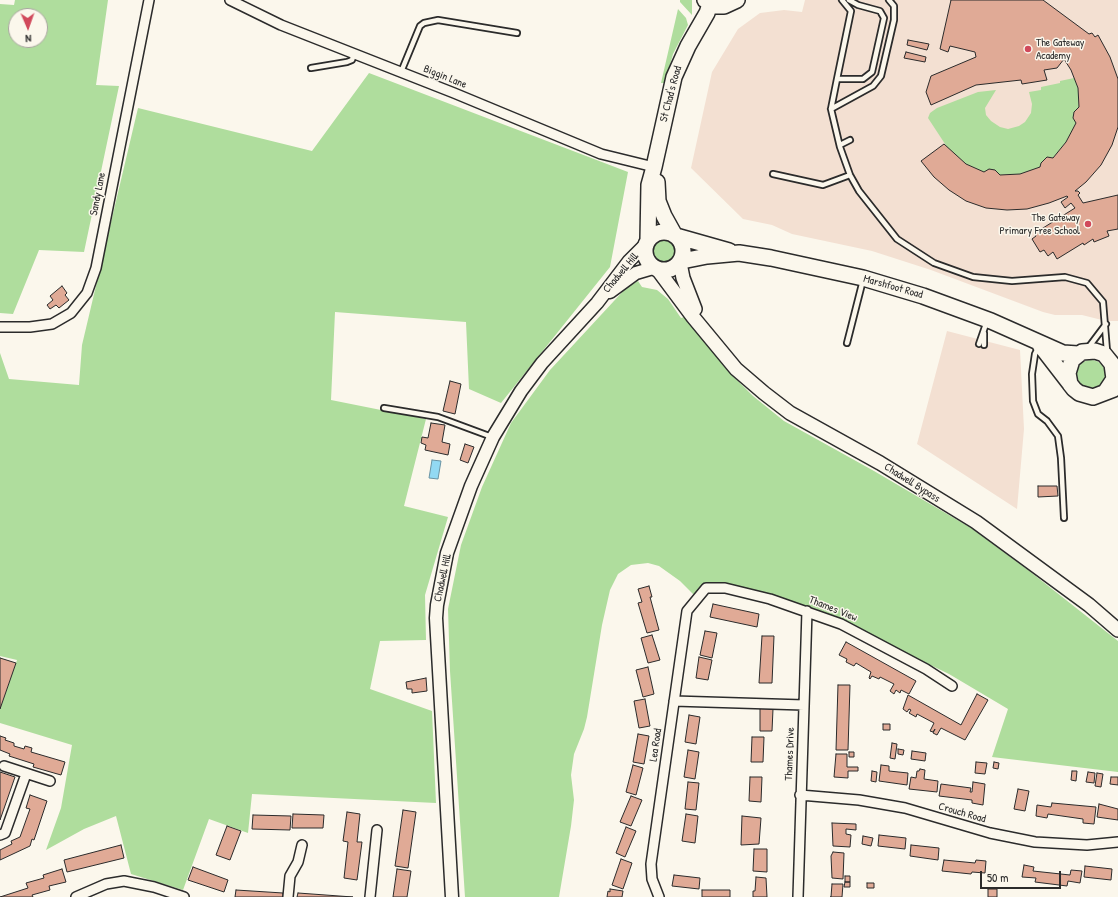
<!DOCTYPE html>
<style>
body{margin:0}
#map{position:relative;width:1118px;height:897px;overflow:hidden;background:#fbf7ec;font-family:"Patrick Hand",sans-serif}
canvas{display:block}
.north{position:absolute;left:8px;top:8px;width:40px;height:40px;box-sizing:border-box;background:#fbf7ec;border:1px solid #a8a59f;border-radius:50%;rotate:178deg;font-size:11px;font-weight:700;line-height:16px;text-align:center;color:#2b2b2b}
.north::after{content:'';display:block;margin:auto;width:14px;height:18px;background:#d1495b;clip-path:polygon(50% 0,100% 100%,50% 72%,0 100%)}
.scale{position:absolute;left:980px;top:871px;width:81px;height:18px;box-sizing:border-box;border:2px solid #2b2b2b;border-top:0;padding-left:5px;font-size:12px;line-height:14px;white-space:nowrap;color:#2b2b2b;-webkit-text-stroke:3px #fbf7ec;paint-order:stroke}
</style>
<div id="map">
<canvas width="1118" height="897"></canvas>
<div class="north">N</div>
<div class="scale">50 m</div>
</div>
<script>
const c = document.querySelector('canvas').getContext('2d');
c.lineJoin = 'round';
function paint(path, color) { c.fillStyle = color; c.fill(path, 'evenodd'); }
const poly = rows => new Path2D(rows.map(r => 'M' + r).join(''));
function stroke(path, color, width, dash) { c.strokeStyle = color; c.lineWidth = width; c.lineCap = dash ? 'butt' : 'round'; c.setLineDash(dash || []); c.stroke(path); }
function drawText(font, color, halo, rows, align = 'center') {
  c.font = font + ' "Patrick Hand",sans-serif'; c.lineWidth = 3; c.setLineDash([]); c.textBaseline = 'middle'; c.strokeStyle = halo; c.fillStyle = color; for (const [text, x, y, turn = 0] of rows) {
    c.save(); c.translate(x, y); c.rotate((+turn || 0) * Math.PI / 180); c.textAlign = isNaN(turn) ? turn : align; if (halo) c.strokeText(text, 0, 0); c.fillText(text, 0, 0); c.restore();
  }
}
const built = poly([
 [805,0,1118,0,1118,321,1106,321,1082,315,1055,315,1043,312,931,270,872,251,792,234,772,225,743,219,691,168,712,72,738,29,760,13,784,10,802,12],
 [947,331,1020,350,1024,429,1017,509,917,444]
]);
const green = poly([
 [15,0,108,0,96,85,119,86,84,252,39,250,13,314,0,313,0,4,14,5],
 [16,16,40,16,40,40,16,40],
 [680,0,692,0,692,15,680,2],
 [678,9,686,18,688,25,673,54,665,83,661,83],
 [369,73,628,172,610,267,501,403,469,389,466,322,335,312,331,400,426,419,404,506,448,517,425,595,426,640,380,641,370,689,432,711,436,803,252,794,248,833,209,819,183,890,131,874,116,816,84,829,46,850,61,808,72,745,0,723,0,709,17,660,0,656,0,353,9,379,79,385,82,345,138,108,312,151],
 [1074,78,1078,88,1079,107,1074,112,1073,118,1076,123,1066,142,1053,158,1047,157,1041,163,1040,167,1020,174,1000,175,984,172,966,164,949,150,928,118,930,113,937,108,978,92,996,90,985,108,986,115,991,121,1000,127,1008,129,1019,126,1025,122,1031,113,1032,104,1029,92,1041,90,1041,87,1060,83,1060,81],
 '653 251a11 11 0 1 1 22 0a11 11 0 1 1-22 0Z',
 [638,281,642,287,657,290,668,299,681,318,688,316,728,371,753,396,784,421,874,471,971,528,1028,570,1118,641,1118,772,992,757,1008,709,949,674,885,643,770,599,706,588,697,598,680,581,659,566,648,563,631,565,618,574,610,590,602,625,587,717,584,729,574,754,571,775,574,800,571,826,559,897,465,897,450,671,448,609,461,545,482,487,511,423,550,370,626,288],
 '1077 374a14 14 0 1 1 28 0a14 14 0 1 1-28 0Z'
]);
const water = poly([
 [432,460,441,461,438,479,429,478,432,460]
]);
const building = poly([
 [951,0,1043,0,1089,34,1092,33,1095,37,1098,35,1110,57,1118,79,1118,127,1112,145,1101,165,1086,182,1075,191,1078,191,1080,193,1078,195,1083,203,1118,195,1118,229,1107,231,1109,236,1094,242,1093,239,1084,245,1083,243,1057,259,1053,252,1048,256,1044,250,1040,252,1032,239,1036,236,1035,233,1075,208,1071,203,1065,208,1061,202,1068,197,1067,196,1049,203,1027,209,1007,210,986,208,966,201,949,190,934,177,921,161,944,144,966,164,984,172,989,169,995,170,1000,175,1020,174,1040,167,1041,163,1047,157,1053,158,1066,142,1076,123,1073,118,1074,112,1079,107,1078,88,1071,70,1064,59,1057,68,1044,70,1047,80,1022,84,1021,80,976,85,931,105,926,92,931,76,976,57,975,52,950,46,948,52,940,49,951,0],
 [908,40,929,44,927,50,907,45,908,40],
 [906,52,926,57,925,62,904,58,906,52],
 [62,286,67,293,65,295,69,300,59,308,56,305,50,309,47,305,53,300,50,296,62,286],
 [450,381,461,384,455,414,443,411,450,381],
 [431,423,445,425,442,442,450,444,448,455,425,450,426,445,421,443,422,437,428,438,431,423],
 [465,444,474,447,468,463,460,460,465,444],
 [1038,486,1057,486,1058,496,1038,497,1038,486],
 [649,586,652,597,650,597,659,630,647,633,638,603,642,602,638,589,649,586],
 [713,604,759,614,757,627,710,617,713,604],
 [705,631,717,633,712,658,700,655,705,631],
 [652,635,660,660,648,663,641,638,652,635],
 [762,636,774,636,772,683,759,683,762,636],
 [846,642,916,681,909,694,901,690,900,693,896,690,894,694,890,691,894,684,880,677,879,679,872,676,870,679,869,678,871,672,856,663,854,666,846,662,847,659,839,655,846,642],
 [699,657,712,660,708,680,696,678,699,657],
 [0,658,16,663,0,709,0,658],
 [648,667,654,694,643,697,636,670,648,667],
 [426,678,427,691,412,693,412,689,407,689,406,682,426,678],
 [838,685,850,685,848,750,836,750,838,685],
 [977,694,988,700,965,740,941,728,937,735,933,733,935,729,933,732,930,731,934,723,917,714,916,717,909,713,911,710,909,709,907,712,903,709,908,695,961,725,977,694],
 [645,699,650,726,639,728,634,701,645,699],
 [760,708,773,709,772,731,760,731,760,708],
 [689,715,700,717,696,744,685,742,689,715],
 [883,724,890,724,890,730,883,730,883,724],
 [638,734,649,736,644,764,633,762,638,734],
 [0,736,6,738,5,740,14,743,14,746,24,749,25,746,32,748,31,752,65,762,61,775,33,767,34,764,9,756,10,754,0,750,0,736],
 [752,737,764,737,763,762,751,762,752,737],
 [892,743,897,744,895,759,890,758,892,743],
 [898,749,904,750,903,755,898,754,898,749],
 [688,750,699,752,695,779,684,777,688,750],
 [912,751,926,753,925,761,911,759,912,751],
 [849,752,854,752,854,757,849,757,849,752],
 [836,754,847,754,847,767,858,767,858,771,848,771,848,778,834,777,836,754],
 [976,762,987,763,985,774,975,773,976,762],
 [994,762,999,763,998,769,993,768,994,762],
 [633,765,643,768,636,795,626,792,633,765],
 [881,765,889,766,889,771,908,773,907,785,879,781,881,765],
 [920,769,925,770,924,779,938,781,937,792,909,789,911,777,916,778,917,771,919,771,920,769],
 [872,771,877,772,876,782,871,781,872,771],
 [1072,771,1077,771,1076,781,1071,780,1072,771],
 [0,772,15,777,0,820,0,772],
 [1088,772,1095,773,1094,783,1086,782,1088,772],
 [1097,773,1103,774,1101,787,1095,786,1097,773],
 [750,777,762,777,761,802,749,801,750,777],
 [1111,777,1118,777,1118,785,1110,784,1111,777],
 [688,782,699,783,696,810,685,809,688,782],
 [973,782,985,784,983,805,972,803,972,800,939,796,941,784,971,788,970,792,972,792,973,782],
 [1018,789,1029,791,1025,811,1014,809,1018,789],
 [30,795,47,801,34,840,32,839,30,846,0,860,0,850,12,844,11,841,20,837,30,809,26,808,30,795],
 [631,796,642,800,631,826,620,822,631,796],
 [1052,803,1096,807,1094,824,1083,823,1083,819,1048,814,1047,818,1036,816,1037,805,1051,807,1052,803],
 [1099,804,1118,809,1118,820,1097,817,1099,804],
 [403,810,416,812,408,868,395,866,403,810],
 [347,812,360,814,357,842,362,842,357,880,344,878,348,842,343,841,347,812],
 [293,814,324,815,323,828,292,828,293,814],
 [686,814,698,816,695,843,682,841,686,814],
 [253,815,291,816,290,830,252,829,253,815],
 [742,816,761,818,759,844,741,845,742,816],
 [832,823,856,824,856,830,846,829,846,834,851,835,850,847,833,846,832,823],
 [227,826,241,831,230,860,216,855,227,826],
 [626,827,636,831,625,857,616,853,626,827],
 [879,835,906,838,905,849,878,846,879,835],
 [863,836,873,838,871,846,862,844,863,836],
 [121,845,124,858,67,872,64,860,121,845],
 [911,845,939,848,938,860,910,856,911,845],
 [754,849,767,849,767,872,753,871,754,849],
 [833,852,844,853,843,879,832,878,831,856,833,852],
 [621,859,632,863,623,889,612,885,621,859],
 [944,860,975,863,976,860,986,861,985,873,972,872,971,874,942,871,944,860],
 [1024,865,1034,867,1033,871,1070,875,1071,870,1082,871,1080,883,1068,881,1067,886,1035,882,1036,878,1022,877,1024,865],
 [1085,866,1112,869,1111,880,1084,877,1085,866],
 [193,867,228,880,224,892,188,880,193,867],
 [62,869,66,882,49,886,50,890,32,895,33,897,0,897,28,888,26,883,44,878,43,875,62,869],
 [397,869,411,871,407,897,393,897,397,869],
 [674,875,700,878,699,889,672,886,674,875],
 [845,876,850,876,850,882,845,882,845,876],
 [756,877,766,878,767,897,753,897,753,891,755,891,756,877],
 [845,882,850,882,850,887,844,887,845,882],
 [867,883,874,883,874,888,867,888,867,883],
 [832,884,843,884,842,897,830,897,831,897,832,884],
 [610,889,623,891,622,897,607,897,608,891,610,892,610,889],
 [988,889,997,889,997,897,988,897,988,889],
 [236,890,283,893,283,897,235,897,236,890],
 [702,890,730,890,730,897,702,897,702,890],
 [298,893,353,897,297,897,298,893]
]);
const service = poly([
 [842,0,851,11,837,79,863,79,872,72,884,18,880,11,858,5,849,0],
 [311,68,347,62,352,60,354,54],
 [401,72,420,26,424,23,438,20,517,33],
 [837,79,831,109,840,147,850,175,859,191,897,239,934,263,973,277,1012,281,1065,277,1087,283,1103,302,1107,351],
 [831,109,873,86,881,76,894,20,894,6,889,0],
 [840,145,850,140],
 [773,174,823,185,850,175],
 [847,343,863,280],
 [979,344,987,321],
 [984,345,984,333],
 [1038,348,1035,354,1032,374,1033,401,1038,414,1047,421,1058,436,1061,458,1064,518],
 [1088,348,1106,324],
 [384,408,438,417,492,437]
]);
const minor = poly([
 [230,0,281,25,454,93,601,154,654,167],
 [0,327,30,327,52,324,71,313,87,293,96,268,149,0],
 [674,701,804,705],
 [4,766,50,781],
 [800,795,859,800,905,808,990,833,1035,842,1087,845,1118,842],
 [0,835,5,833,26,774],
 [76,897,106,884,124,881,154,887,184,897],
 [288,897,290,876,298,862,302,845],
 [370,897,377,830],
 [659,897,652,879,651,864,687,611,706,588,725,588,770,599,841,624,926,669,952,686],
 [798,897,807,611]
]);
const tertiary = poly([
 [610,292,636,273,653,268],
 [452,897,436,618,437,605,447,553,471,486,493,437,521,391,542,363,597,303,629,261,646,244]
]);
const secondary = poly([
 [680,263,683,278,695,309],
 [658,270,693,317,736,369,764,393,790,413,880,463,976,522,1089,605,1118,630]
]);
const primary = poly([
 [705,0,716,6,724,6,737,0],
 [657,182,658,201,664,216,674,234],
 '645 251a19 19 0 1 1 38 0a19 19 0 1 1-38 0Z',
 [676,236,729,251],
 [648,240,649,185,654,167,674,77,688,46,707,13,710,4],
 [682,261,707,256,739,253,771,258,863,278,923,296,991,321,1063,353,1078,354],
 [1040,345,1074,389,1079,393,1093,397,1114,389],
 [1074,389,1070,384,1068,373,1072,360,1082,352,1095,351,1104,354,1112,364,1114,379,1106,391]
]);
const markers = [
 [1028,49,4,"#d1495b"],
 [1088,224,4,"#d1495b"]
];
const poiNames = [
 ["The Gateway",1036,43],
 ["Academy",1036,56],
 ["The Gateway",1080,218,"right"],
 ["Primary Free School",1080,231,"right"]
];
const streetNames = [
 ["Biggin Lane",445,77,22],
 ["St Chad's Road",671,94,-75],
 ["Sandy Lane",98,194,-79],
 ["Chadwell Hill",621,273,-50],
 ["Marshfoot Road",893,287,16],
 ["Chadwell Bypass",912,483,32],
 ["Chadwell Hill",443,578,-78],
 ["Thames View",833,609,22],
 ["Lea Road",656,745,-82],
 ["Thames Drive",790,754,-88],
 ["Crouch Road",962,813,16]
];
paint(built, '#f3e0d2');
paint(green, '#afdd9d');
paint(water, '#92d9f3');
stroke(water, '#6993a3', 1);
paint(building, '#e0aa96');
stroke(building, '#2b2b2b', 1);
stroke(service, '#2b2b2b', 8);
stroke(minor, '#2b2b2b', 12);
stroke(tertiary, '#2b2b2b', 15);
stroke(secondary, '#2b2b2b', 16);
stroke(primary, '#2b2b2b', 18);
stroke(service, '#fbf7ec', 4.5);
stroke(minor, '#fbf7ec', 9);
stroke(tertiary, '#fbf7ec', 12);
stroke(secondary, '#fbf7ec', 13);
stroke(primary, '#fbf7ec', 15);
for (const [x, y, r, color] of markers) { const dot = new Path2D(); dot.arc(x, y, r, 0, 2 * Math.PI); c.fillStyle = color; c.fill(dot); stroke(dot, '#fbf7ec', 1.5); }
drawText('11px', '#2b2b2b', '#fbf7ec', poiNames, 'left');
drawText('11px', '#2b2b2b', '#fbf7ec', streetNames);
</script>
